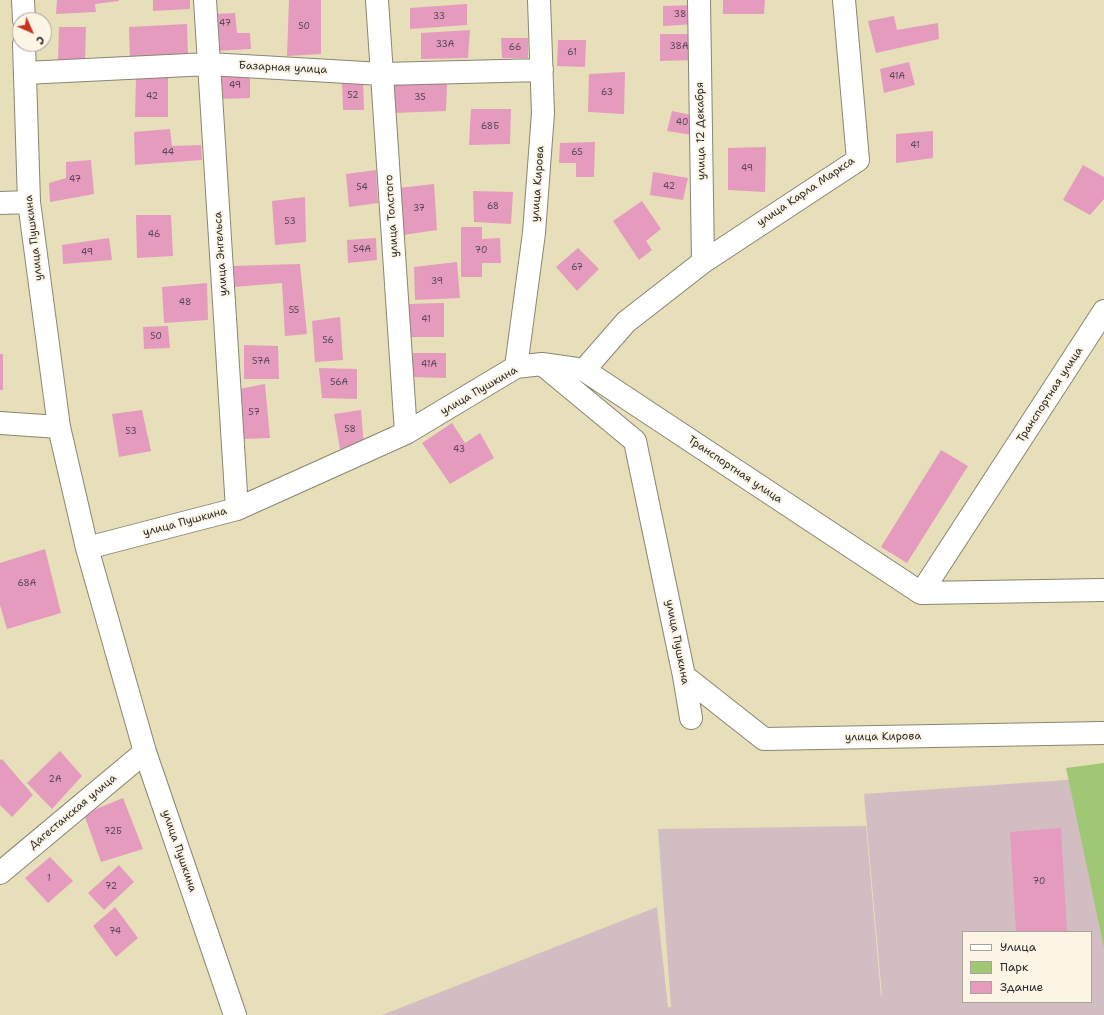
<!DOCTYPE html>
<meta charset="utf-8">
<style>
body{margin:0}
#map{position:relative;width:1104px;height:1015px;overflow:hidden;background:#e7dfba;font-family:"Shantell Sans",sans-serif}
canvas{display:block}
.legend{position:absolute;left:962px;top:931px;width:130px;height:72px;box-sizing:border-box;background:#fcf5e5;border:1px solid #a8a49b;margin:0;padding:5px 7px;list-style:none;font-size:12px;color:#2b2b2b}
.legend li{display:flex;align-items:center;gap:8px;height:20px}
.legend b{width:20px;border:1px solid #a8a49b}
.north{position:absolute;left:12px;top:12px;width:40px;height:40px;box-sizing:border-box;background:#fcf5e5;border:1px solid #a8a49b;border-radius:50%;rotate:135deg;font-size:11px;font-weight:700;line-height:16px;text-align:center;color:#2b2b2b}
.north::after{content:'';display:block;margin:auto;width:14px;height:18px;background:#c8321e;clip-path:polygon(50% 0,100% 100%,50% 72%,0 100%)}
</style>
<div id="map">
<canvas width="1104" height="1015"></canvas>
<ul class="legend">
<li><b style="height:5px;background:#fff"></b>Улица</li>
<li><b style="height:11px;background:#a0c874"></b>Парк</li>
<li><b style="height:11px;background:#e49bbd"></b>Здание</li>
</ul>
<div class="north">С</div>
</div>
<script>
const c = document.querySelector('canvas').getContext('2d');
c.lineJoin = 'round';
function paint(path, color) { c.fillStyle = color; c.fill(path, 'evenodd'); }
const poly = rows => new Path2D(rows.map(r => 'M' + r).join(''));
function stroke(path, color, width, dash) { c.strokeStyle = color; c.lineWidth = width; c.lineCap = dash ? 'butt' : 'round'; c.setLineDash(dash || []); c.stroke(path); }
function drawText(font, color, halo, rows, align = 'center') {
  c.font = font + ' "Shantell Sans",sans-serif'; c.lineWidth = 4; c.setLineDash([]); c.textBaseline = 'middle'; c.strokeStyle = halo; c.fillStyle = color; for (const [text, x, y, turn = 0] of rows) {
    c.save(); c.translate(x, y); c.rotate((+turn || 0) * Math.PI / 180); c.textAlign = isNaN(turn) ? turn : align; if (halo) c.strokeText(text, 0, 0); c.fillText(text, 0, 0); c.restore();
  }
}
const industrial = poly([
 [1080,779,1104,930,1104,1015,382,1015,657,907,668,1007,671,1007,658,829,866,826,881,996,882,996,864,794],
 [963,932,1091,932,1091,1002,963,1002]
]);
const green = poly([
 [1104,763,1104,948,1066,768]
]);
const building = poly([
 [57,0,119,0,119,1,95,4,96,12,56,14],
 [153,0,190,0,190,9,153,11],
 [289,0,321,0,321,54,287,56],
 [723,0,765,0,764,14,723,14],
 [467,4,467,25,410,29,410,8],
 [696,5,697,24,663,26,663,6],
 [235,13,237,33,250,33,251,49,215,51,214,14],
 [894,16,897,30,938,23,939,39,876,53,868,21],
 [187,24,188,55,130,60,129,27],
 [59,27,86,27,85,61,58,60],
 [470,30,468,58,421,59,421,33],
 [660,34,697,34,697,60,660,61],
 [501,38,528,38,528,58,502,58],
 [558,40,586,40,585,67,557,66],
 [909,62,915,85,884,93,880,69],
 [625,72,624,114,588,112,589,74],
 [250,73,250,98,219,99,219,75],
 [168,76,168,117,135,117,136,77],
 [363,80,364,110,343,110,342,82],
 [447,83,446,111,393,113,392,84],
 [471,109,511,109,510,144,469,145],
 [672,111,696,116,692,135,667,131],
 [170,129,172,146,201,145,202,160,135,165,134,132],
 [933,131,933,158,896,163,896,134],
 [595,142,594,177,576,177,576,163,559,163,560,143],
 [766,147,765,192,728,190,728,148],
 [91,160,94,194,50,202,49,183,66,178,66,162],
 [1083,165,1104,177,1104,199,1090,215,1063,200],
 [376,170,378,203,349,207,346,174],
 [653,172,688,178,683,200,650,195],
 [434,184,437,230,403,235,399,188],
 [473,191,513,192,511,224,474,222],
 [305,197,306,242,275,245,272,201],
 [642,201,661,229,646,241,652,250,639,260,613,221],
 [136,215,171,215,173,256,137,258],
 [461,227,482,227,482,239,500,238,501,263,482,263,482,277,461,277],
 [109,238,112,260,63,264,62,245],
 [376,238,377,260,348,263,347,240],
 [578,248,599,269,577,291,556,267],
 [457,262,460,298,415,300,414,267],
 [300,264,307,334,285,336,282,283,234,287,232,266],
 [207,283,208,320,164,323,162,287],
 [444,303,444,337,409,337,408,304],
 [340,317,343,360,315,362,312,321],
 [168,326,170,348,144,349,143,327],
 [244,345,278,346,279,379,244,379],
 [413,353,446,353,446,378,413,377],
 [0,354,3,354,3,390,0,390],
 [319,368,357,369,357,399,322,398],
 [265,384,270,438,243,439,239,389],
 [142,410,151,451,119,457,112,414],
 [361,410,364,447,340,449,334,414],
 [452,423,465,443,480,433,494,458,450,484,422,443],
 [941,450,968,466,907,563,881,547],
 [45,549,61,613,7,629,0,605,0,563],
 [60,751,82,776,52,809,27,783],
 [2,759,33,795,12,817,0,805,0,760],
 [123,798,143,849,101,862,84,814],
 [1061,828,1067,932,1016,932,1010,832],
 [50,857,73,881,48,903,25,878],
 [119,865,134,882,104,910,88,893],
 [115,907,138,938,116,957,93,926]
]);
const minor = poly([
 [23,0,24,20],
 [205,0,237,509],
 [377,0,406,433],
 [699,0,703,262],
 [24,44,29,202,59,427,87,548,145,752,235,1015],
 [25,73,209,64,382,74,542,70],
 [0,203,29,202],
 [542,364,584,370,921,593,1104,590],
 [516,367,534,233,543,113,539,0],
 [584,370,626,322,703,262,858,160,844,0],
 [0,423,59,427],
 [87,548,237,509,406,433,516,367,542,364,635,441,684,676,691,718],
 [921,593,1104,311],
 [684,676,764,739,1104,733],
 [0,873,145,752]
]);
const numberNames = [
 ["38",680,15],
 ["33",439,17],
 ["47",225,24],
 ["50",304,27],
 ["33А",445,45],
 ["38А",679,47],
 ["66",515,48],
 ["61",572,53],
 ["41А",897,77],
 ["49",235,86],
 ["63",607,93],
 ["52",353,96],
 ["42",152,97],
 ["35",420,98],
 ["40",682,123],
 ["68Б",490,127],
 ["41",915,146],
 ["44",168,153],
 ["65",577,153],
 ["49",747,169],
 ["47",75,180],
 ["42",669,187],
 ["54",362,188],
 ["68",493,207],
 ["37",419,209],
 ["53",290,222],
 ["46",154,235],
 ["54А",362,250],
 ["70",481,251],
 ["49",87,253],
 ["67",577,268],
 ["39",437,282],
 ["48",185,303],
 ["55",294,311],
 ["41",426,320],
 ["50",156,337],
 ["56",328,341],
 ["57А",261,362],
 ["41А",429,365],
 ["56А",339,383],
 ["57",254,413],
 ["58",350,430],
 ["53",131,432],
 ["43",459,450],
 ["68А",27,584],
 ["2А",55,780],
 ["72Б",113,832],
 ["1",49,879],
 ["70",1039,882],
 ["72",111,887],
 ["74",115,932]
];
const streetNames = [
 ["Базарная улица",283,68,3],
 ["улица 12 Декабря",701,131,-91],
 ["улица Кирова",538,184,-86],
 ["улица Карла Маркса",806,192,-34],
 ["улица Толстого",392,216,-94],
 ["улица Пушкина",34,238,-97],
 ["улица Энгельса",221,254,-94],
 ["улица Пушкина",479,391,-30],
 ["Транспортная улица",1050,395,-57],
 ["Транспортная улица",735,470,34],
 ["улица Пушкина",185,522,-15],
 ["улица Пушкина",677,642,79],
 ["улица Кирова",883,737,-1],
 ["Дагестанская улица",73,812,-40],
 ["улица Пушкина",179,851,71]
];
paint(industrial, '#d2bec2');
paint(green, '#a0c874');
paint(building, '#e49bbd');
stroke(minor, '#898572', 24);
stroke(minor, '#fff', 22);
drawText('9px', '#594750', null, numberNames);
drawText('11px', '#2b2b2b', '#fcf5e5', streetNames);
</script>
